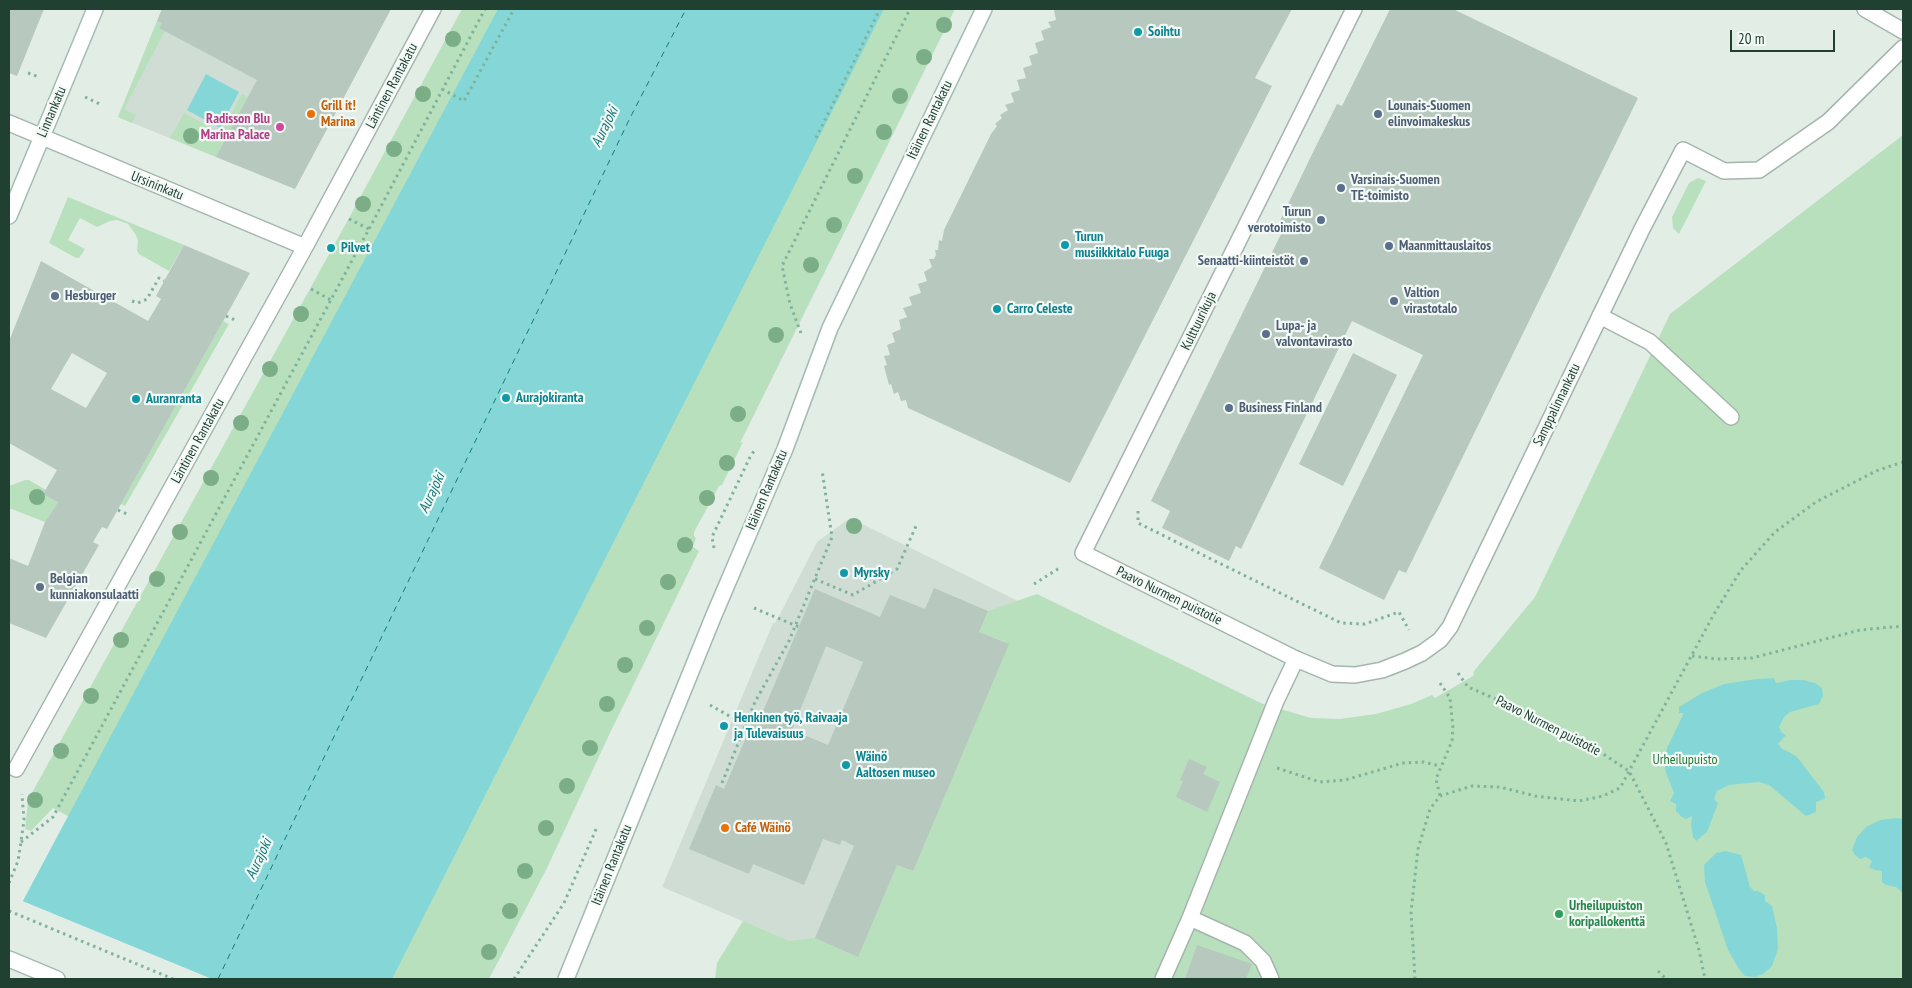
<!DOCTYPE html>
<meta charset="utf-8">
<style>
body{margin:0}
#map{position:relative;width:1912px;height:988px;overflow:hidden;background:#e2ede6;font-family:"PT Sans Narrow",sans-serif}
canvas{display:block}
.frame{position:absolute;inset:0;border:10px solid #204032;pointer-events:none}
.scale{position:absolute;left:1730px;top:30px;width:105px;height:22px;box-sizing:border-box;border:2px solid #204032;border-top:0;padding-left:6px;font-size:15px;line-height:18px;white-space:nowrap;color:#204032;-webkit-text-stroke:4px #f3f9f5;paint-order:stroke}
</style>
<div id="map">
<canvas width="1912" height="988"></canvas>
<div class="frame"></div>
<div class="scale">20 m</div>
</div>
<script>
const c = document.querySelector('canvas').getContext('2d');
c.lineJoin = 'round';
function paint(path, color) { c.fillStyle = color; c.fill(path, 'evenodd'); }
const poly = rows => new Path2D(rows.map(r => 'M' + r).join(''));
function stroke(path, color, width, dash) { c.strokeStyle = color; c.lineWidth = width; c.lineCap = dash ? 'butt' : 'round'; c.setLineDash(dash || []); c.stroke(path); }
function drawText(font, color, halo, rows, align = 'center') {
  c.font = font + ' "PT Sans Narrow",sans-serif'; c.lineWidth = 4.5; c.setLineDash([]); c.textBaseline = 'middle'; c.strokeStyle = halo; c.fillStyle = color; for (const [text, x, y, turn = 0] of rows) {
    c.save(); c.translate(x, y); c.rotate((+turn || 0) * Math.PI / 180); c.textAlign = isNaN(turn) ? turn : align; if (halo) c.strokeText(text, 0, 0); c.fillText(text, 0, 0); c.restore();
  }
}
const built = poly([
 [162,9,391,9,295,189,118,117],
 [850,518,1024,604,868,974,662,887,773,623,775,623,778,618,817,542]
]);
const green = poly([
 [462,9,955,9,740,443,743,442,722,485,719,486,694,532,694,536,696,538,693,547,699,551,609,735,546,870,489,979,373,979,53,808,31,831,25,829,28,800,349,218],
 [157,21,162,23,159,28,165,31,124,109,136,115,132,123,118,117],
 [242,94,248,97,216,157,170,138,184,113,221,133],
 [1903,135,1903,979,715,979,717,963,743,921,790,941,815,938,858,956,897,865,912,871,1007,643,979,632,988,611,1037,594,1263,704,1311,718,1340,719,1376,714,1411,704,1432,695,1435,698,1473,676,1474,671,1535,597,1670,314],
 [1698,178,1706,181,1679,234,1673,228,1672,217,1689,183],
 [68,197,184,245,169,271,139,254,137,251,138,241,136,235,128,224,117,220,110,221,97,227,80,218,68,240,85,249,79,258,76,258,49,243],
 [223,321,229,324,125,506,121,504],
 [25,480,29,480,46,490,58,502,45,522,9,508,9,485,12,485]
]);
const water = poly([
 [498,9,884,9,392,979,9,979,9,927],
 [206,74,239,92,220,128,187,110],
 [1774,678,1776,683,1790,680,1803,680,1815,683,1822,688,1823,696,1819,704,1790,712,1784,717,1779,727,1782,733,1786,735,1778,744,1782,749,1789,752,1797,757,1824,792,1825,799,1816,802,1816,812,1806,816,1769,785,1759,782,1729,785,1717,791,1714,799,1718,803,1707,832,1696,841,1693,837,1691,826,1692,816,1686,819,1682,817,1676,811,1676,804,1670,801,1674,793,1666,773,1664,762,1667,748,1683,715,1683,713,1679,713,1679,707,1702,693,1724,684,1756,679],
 [1897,818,1903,819,1903,893,1896,887,1886,885,1882,882,1882,871,1875,870,1869,867,1872,861,1866,857,1860,859,1855,855,1852,850,1857,837,1866,827,1880,820],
 [1726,851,1741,855,1750,887,1754,891,1758,891,1765,895,1765,901,1772,906,1777,928,1778,949,1772,966,1763,974,1755,977,1745,976,1739,969,1728,950,1705,882,1704,865,1716,853]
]);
const pier = poly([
 [20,900,212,979,9,979,9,922]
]);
const ferry = poly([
 [218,979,629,120,686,9]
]);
const building = poly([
 [9,9,44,9,17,76,9,73],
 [162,9,391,9,295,189,216,157,257,80,159,28,162,23,157,21],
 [1056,9,1292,9,1255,78,1272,86,1070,483,908,408,906,400,901,401,898,392,894,394,891,384,889,385,884,366,887,365,884,356,890,355,887,345,895,342,892,333,901,329,899,320,907,317,903,308,912,305,909,297,921,293,918,284,927,281,924,272,932,267,929,259,934,259,936,255,935,250,938,250,939,240,942,241,944,230,991,134,997,126,995,124,1002,118,1000,115,1008,110,1005,105,1014,102,1011,93,1020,90,1017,80,1026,78,1023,68,1032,65,1029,56,1038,53,1035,43,1044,40,1041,31,1051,27,1048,22,1056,20,1054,10],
 [1390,9,1453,9,1638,98,1406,573,1399,570,1384,600,1319,568,1423,355,1352,321,1241,549,1236,546,1229,561,1162,528,1170,511,1151,501,1282,232,1276,229,1316,146,1337,104,1342,106],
 [184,245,250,273,107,529,102,527,93,542,99,545,46,638,9,623,9,558,28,566,45,522,58,502,43,494,57,470,9,443,9,341,41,261,148,321,161,299,156,296],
 [72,353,107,373,86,408,51,389],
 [1353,353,1397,375,1343,486,1299,464],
 [934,588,988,611,979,632,1009,644,913,871,897,865,858,957,815,938,854,846,842,840,840,845,823,839,804,885,753,864,749,874,689,849,716,785,724,789,756,714,761,716,815,589,880,617,890,595,925,609],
 [826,646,863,662,828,745,792,730],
 [1189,759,1207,767,1203,774,1220,782,1207,812,1176,797,1183,781,1180,780],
 [1197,945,1252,964,1246,979,1185,979]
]);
const path = poly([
 [28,73,39,77],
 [442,89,464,101,514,9],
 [85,97,102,105],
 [816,138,880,9],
 [349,219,369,229],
 [311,289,331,300],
 [132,301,138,303,147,299,159,278,164,281],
 [226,316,235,320],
 [801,333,790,304,782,266,910,9],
 [118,510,129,515],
 [1138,511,1138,523,1341,623,1365,624,1399,612,1409,630],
 [714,548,712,537,751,455,755,450],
 [815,579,853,595,897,569,916,526],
 [1034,584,1061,567],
 [754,608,799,627],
 [1692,656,1716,659,1752,658,1860,630,1903,626],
 [1458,673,1468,687,1524,711,1585,742,1629,771,1666,843,1699,950,1705,979],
 [1440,683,1450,698,1453,728,1452,741,1436,779,1440,796],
 [710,705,733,718,751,725],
 [1277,768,1320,782,1345,780,1403,763,1423,762,1440,766],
 [722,783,755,702,789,641,832,537,822,470],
 [21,842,53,817,369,229,485,9],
 [9,883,18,861,21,842,24,820,22,794],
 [9,911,173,979],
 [1658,971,1666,979],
 [514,979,564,903,597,827],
 [1415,979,1411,912,1418,849,1430,809,1440,796,1472,786,1500,787,1535,796,1579,801,1603,796,1620,788,1714,614,1741,570,1775,532,1816,502,1876,471,1903,462]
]);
const lane = poly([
 [1865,9,1903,31],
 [1600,316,1650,342,1731,417],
 [1190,918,1245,943,1263,961,1271,979],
 [1163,979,1190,918,1276,701,1296,659]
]);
const street = poly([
 [1354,9,1083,553,1296,659,1332,674,1355,675,1382,670,1405,661,1422,653,1440,640,1450,627,1642,229,1683,150,1724,171,1759,170,1828,122,1903,48],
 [9,123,305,247],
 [16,769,305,247,433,9]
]);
const secondary = poly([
 [9,216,95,9],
 [9,959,57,979],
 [566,979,714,615,785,449,830,328,984,9]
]);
const trees = [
 [944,25],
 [453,39],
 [924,57],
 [423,94],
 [900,96],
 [884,132],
 [191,136],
 [394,149],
 [855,176],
 [363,204],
 [834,225],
 [811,265],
 [301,314],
 [776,335],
 [270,369],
 [738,414],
 [241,423],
 [727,463],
 [211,478],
 [37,497],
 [707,498],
 [854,526],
 [180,532],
 [685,545],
 [157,579],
 [668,582],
 [647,628],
 [121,640],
 [625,665],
 [91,696],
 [607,704],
 [590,748],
 [61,751],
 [567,786],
 [35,800],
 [546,828],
 [525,871],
 [510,911],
 [489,952]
];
const markers = [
 [1138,32,5,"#0f9aa8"],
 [311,114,5,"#e8710a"],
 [1378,114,5,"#5c6f8a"],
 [280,127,5,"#d1479c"],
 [1341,188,5,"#5c6f8a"],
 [1321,220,5,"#5c6f8a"],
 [1065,245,5,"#0f9aa8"],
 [1389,246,5,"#5c6f8a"],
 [331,248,5,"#0f9aa8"],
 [1304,261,5,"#5c6f8a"],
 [55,296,5,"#5c6f8a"],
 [1394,301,5,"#5c6f8a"],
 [997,309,5,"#0f9aa8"],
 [1266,334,5,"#5c6f8a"],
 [506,398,5,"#0f9aa8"],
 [136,399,5,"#0f9aa8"],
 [1229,408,5,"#5c6f8a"],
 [844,573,5,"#0f9aa8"],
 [40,587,5,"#5c6f8a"],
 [724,726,5,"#0f9aa8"],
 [846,765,5,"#0f9aa8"],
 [725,828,5,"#e8710a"],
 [1559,914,5,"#2e9e5b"]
];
const cultureNames = [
 ["Soihtu",1148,32],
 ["Turun",1075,237],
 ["musiikkitalo Fuuga",1075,253],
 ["Pilvet",341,248],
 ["Carro Celeste",1007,309],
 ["Aurajokiranta",516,398],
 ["Auranranta",146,399],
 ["Myrsky",854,573],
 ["Henkinen työ, Raivaaja",734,718],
 ["ja Tulevaisuus",734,734],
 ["Wäinö",856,757],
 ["Aaltosen museo",856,773]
];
const streetNames = [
 ["Läntinen Rantakatu",392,86,-62],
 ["Linnankatu",52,112,-67],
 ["Itäinen Rantakatu",930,120,-64],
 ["Ursininkatu",157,186,22],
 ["Kulttuurikuja",1199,321,-64],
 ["Samppalinnankatu",1557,405,-64],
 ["Läntinen Rantakatu",198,441,-61],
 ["Itäinen Rantakatu",767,490,-67],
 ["Paavo Nurmen puistotie",1169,596,26],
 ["Paavo Nurmen puistotie",1548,726,27],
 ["Itäinen Rantakatu",612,865,-68]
];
const foodNames = [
 ["Grill it!",321,106],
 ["Marina",321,122],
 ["Café Wäinö",735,828]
];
const serviceNames = [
 ["Lounais-Suomen",1388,106],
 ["elinvoimakeskus",1388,122],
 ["Varsinais-Suomen",1351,180],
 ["TE-toimisto",1351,196],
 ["Turun",1311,212,"right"],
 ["verotoimisto",1311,228,"right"],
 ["Maanmittauslaitos",1399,246],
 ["Senaatti-kiinteistöt",1294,261,"right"],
 ["Valtion",1404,293],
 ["virastotalo",1404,309],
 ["Hesburger",65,296],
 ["Lupa- ja",1276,326],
 ["valvontavirasto",1276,342],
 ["Business Finland",1239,408],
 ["Belgian",50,579],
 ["kunniakonsulaatti",50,595]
];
const hotelNames = [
 ["Radisson Blu",270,119],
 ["Marina Palace",270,135]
];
const parkNames = [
 ["Urheilupuisto",1685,760]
];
const leisureNames = [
 ["Urheilupuiston",1569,906],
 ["koripallokenttä",1569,922]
];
const waterNames = [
 ["Aurajoki",605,127,-64],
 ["Aurajoki",432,493,-65],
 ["Aurajoki",259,859,-65]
];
paint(built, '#d0ddd5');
paint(green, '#b9e0bd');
paint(water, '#85d7d7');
paint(pier, '#e2ede6');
stroke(ferry, '#157a7b', 1, [6, 5]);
paint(building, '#b7c8bf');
stroke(lane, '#a4b6ac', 18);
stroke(street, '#a4b6ac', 18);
stroke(secondary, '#a2bdaf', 18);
stroke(path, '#80b39b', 3, [2.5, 4]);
stroke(lane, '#fff', 15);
stroke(street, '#fff', 15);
stroke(secondary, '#fff', 15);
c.fillStyle = '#7bae87';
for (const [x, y] of trees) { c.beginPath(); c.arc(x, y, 8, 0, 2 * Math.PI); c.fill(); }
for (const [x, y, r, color] of markers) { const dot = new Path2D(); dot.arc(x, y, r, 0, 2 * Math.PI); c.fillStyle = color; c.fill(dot); stroke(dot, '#f3f9f5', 2); }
drawText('bold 14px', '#0d838f', '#f3f9f5', cultureNames, 'left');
drawText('14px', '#204032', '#f3f9f5', streetNames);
drawText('bold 14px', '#c56008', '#f3f9f5', foodNames, 'left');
drawText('bold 14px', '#4e5e75', '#f3f9f5', serviceNames, 'left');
drawText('bold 14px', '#b23c85', '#f3f9f5', hotelNames, 'right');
drawText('14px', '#277a3a', '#f3f9f5', parkNames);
drawText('bold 14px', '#27864d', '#f3f9f5', leisureNames, 'left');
drawText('italic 15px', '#157a7b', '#f3f9f5', waterNames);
</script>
